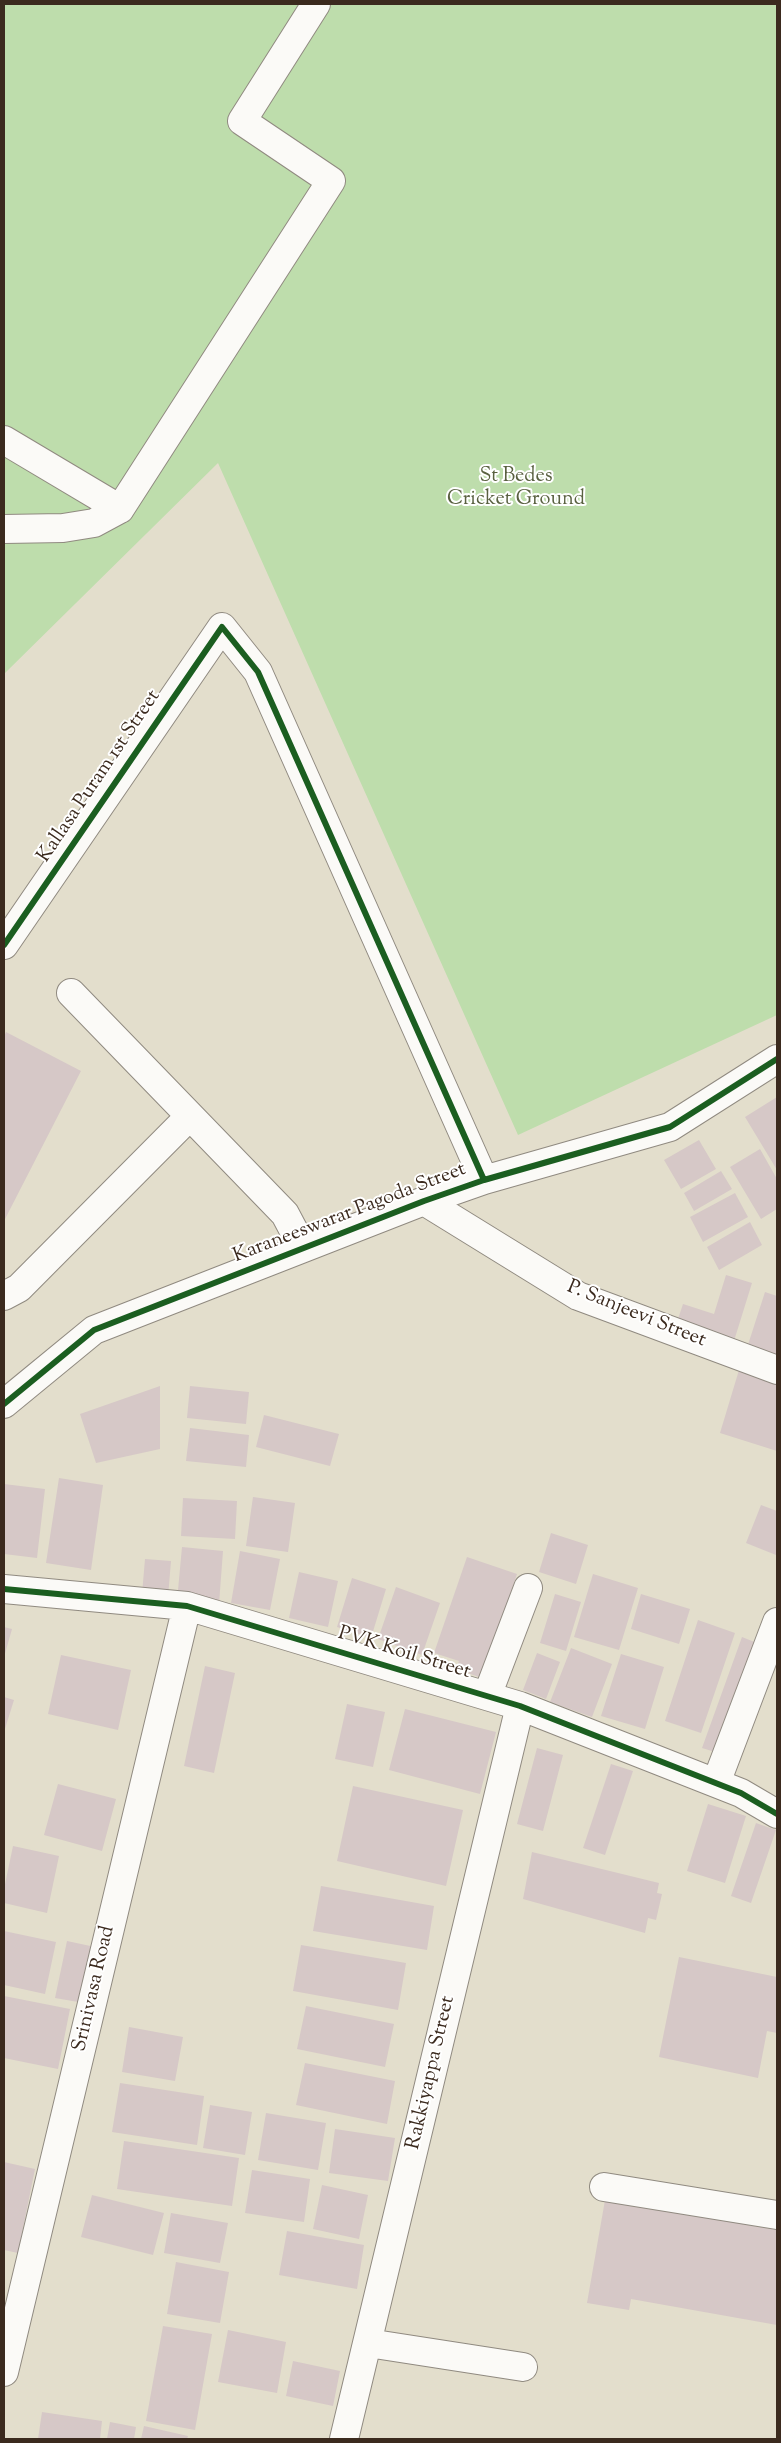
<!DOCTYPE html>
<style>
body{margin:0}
#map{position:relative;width:781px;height:2443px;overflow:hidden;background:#e3decc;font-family:"Sorts Mill Goudy",serif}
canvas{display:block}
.frame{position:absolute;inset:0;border:5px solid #3b2a1e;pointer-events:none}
</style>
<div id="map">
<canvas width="781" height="2443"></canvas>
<div class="frame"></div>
</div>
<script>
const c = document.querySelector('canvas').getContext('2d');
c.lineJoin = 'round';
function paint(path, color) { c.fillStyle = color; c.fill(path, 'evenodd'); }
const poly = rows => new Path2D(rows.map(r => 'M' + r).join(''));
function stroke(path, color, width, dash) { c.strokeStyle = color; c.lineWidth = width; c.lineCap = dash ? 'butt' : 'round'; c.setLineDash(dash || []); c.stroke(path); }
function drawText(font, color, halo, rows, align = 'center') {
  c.font = font + ' "Sorts Mill Goudy",serif'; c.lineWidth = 4; c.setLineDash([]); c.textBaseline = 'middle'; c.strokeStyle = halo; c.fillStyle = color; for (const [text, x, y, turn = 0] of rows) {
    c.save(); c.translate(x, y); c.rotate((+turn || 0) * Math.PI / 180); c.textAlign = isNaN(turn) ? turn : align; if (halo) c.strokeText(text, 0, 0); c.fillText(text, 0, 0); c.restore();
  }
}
const green = poly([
 [4,4,777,4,777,1015,518,1135,218,463,4,674]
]);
const building = poly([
 [6,1032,81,1071,4,1221,4,1037],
 [777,1097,777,1170,745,1117],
 [699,1140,716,1169,681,1189,664,1160],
 [760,1149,777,1179,777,1209,761,1219,730,1167],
 [721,1171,732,1189,694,1211,684,1193],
 [735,1193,748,1217,703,1242,690,1217],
 [750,1222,762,1245,719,1270,707,1247],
 [726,1275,752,1283,734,1341,677,1322,683,1304,714,1314],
 [765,1292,777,1296,777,1364,745,1354],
 [739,1370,777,1382,777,1451,720,1433],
 [160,1386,160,1449,96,1463,80,1414],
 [190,1386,249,1392,246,1424,187,1418],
 [264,1415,339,1434,330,1466,256,1447],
 [190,1428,249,1435,246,1467,186,1461],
 [59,1478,103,1485,91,1570,46,1563],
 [4,1484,45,1489,37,1558,4,1554],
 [253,1497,295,1503,288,1552,246,1546],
 [183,1498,237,1501,235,1539,181,1536],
 [761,1505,777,1511,776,1555,746,1543],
 [551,1533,588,1545,576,1584,539,1572],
 [182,1547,223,1551,219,1604,177,1601],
 [240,1551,280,1559,270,1610,231,1603],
 [467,1557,517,1574,482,1678,456,1669,459,1661,434,1653],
 [145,1559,171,1561,168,1597,142,1594],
 [299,1572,338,1581,328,1627,289,1618],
 [593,1574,638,1588,619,1650,574,1637],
 [352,1578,386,1589,371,1638,337,1627],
 [396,1587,440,1603,422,1655,378,1639],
 [555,1594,581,1602,566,1651,540,1643],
 [641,1594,690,1609,679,1644,631,1629],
 [698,1620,735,1633,701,1733,665,1721],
 [4,1627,12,1629,4,1657],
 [742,1637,757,1643,715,1752,702,1748],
 [571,1648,612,1664,592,1717,550,1702],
 [537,1653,560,1662,546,1699,523,1690],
 [621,1654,664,1667,645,1729,601,1716],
 [61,1655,131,1670,118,1730,48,1714],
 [205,1666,235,1673,214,1773,184,1766],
 [4,1697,14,1700,4,1732],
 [347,1704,385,1712,373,1767,335,1759],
 [405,1709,496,1732,480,1794,389,1770],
 [537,1748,563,1755,543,1831,517,1824],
 [611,1764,633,1771,605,1855,583,1848],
 [58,1784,116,1799,102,1851,44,1835],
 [353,1786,463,1810,446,1886,337,1861],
 [708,1804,746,1816,725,1883,687,1871],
 [756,1823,776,1830,751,1903,731,1896],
 [13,1846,59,1856,47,1913,4,1903,4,1889],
 [532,1852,659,1883,657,1893,662,1894,656,1920,648,1918,645,1933,523,1899],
 [321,1886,434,1906,427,1950,313,1931],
 [4,1931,56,1942,45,1994,4,1985],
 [67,1941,95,1947,84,2003,55,1998],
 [301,1945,406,1963,398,2010,293,1991],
 [679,1957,777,1977,777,2033,767,2031,758,2078,659,2057],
 [4,1996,70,2009,58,2069,4,2058],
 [306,2006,394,2024,385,2067,297,2049],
 [129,2027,183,2037,175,2081,122,2072],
 [305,2063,395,2081,387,2124,296,2105],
 [120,2083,204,2096,197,2145,112,2132],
 [210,2105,252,2112,245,2155,203,2148],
 [266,2113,326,2123,318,2170,258,2160],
 [335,2129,395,2138,388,2181,329,2173],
 [124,2141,239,2158,232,2206,117,2189],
 [4,2162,35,2169,18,2253,4,2250],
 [252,2170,310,2179,304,2222,245,2213],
 [322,2185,368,2195,359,2239,313,2229],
 [92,2195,164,2213,153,2255,81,2237],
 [605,2200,777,2230,777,2325,631,2299,629,2310,587,2303],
 [171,2213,228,2223,220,2263,164,2253],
 [287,2231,364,2245,357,2289,279,2275],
 [176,2262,229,2272,220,2323,167,2314],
 [163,2326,212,2334,195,2430,146,2421],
 [228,2330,286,2342,277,2393,218,2382],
 [293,2361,340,2371,333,2406,286,2396],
 [42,2412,102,2421,100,2439,38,2439],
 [110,2422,136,2427,134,2439,107,2439],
 [144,2426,188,2436,187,2439,141,2439]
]);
const minor = poly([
 [4,440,120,509],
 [4,529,63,528,94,523,120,509,331,181,242,121,316,4],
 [4,945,222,627,258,672,484,1180],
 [71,993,285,1214,303,1248],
 [424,1201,578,1296,777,1370],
 [4,1296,19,1288,190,1116],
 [4,1404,94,1330,424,1201,484,1180,670,1127,777,1059],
 [4,1589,187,1606,520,1706,741,1793,777,1814],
 [487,1696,528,1588],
 [716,1783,777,1622],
 [604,2187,777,2215],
 [368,2343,523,2367],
 [4,2372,187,1606],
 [344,2439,520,1706]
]);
const cycleway = poly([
 [4,945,222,627,258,672,484,1180],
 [4,1404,94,1330,424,1201,484,1180,670,1127,777,1059],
 [4,1589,187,1606,520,1706,741,1793,777,1814]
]);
const parkNames = [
 ["St Bedes",516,478],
 ["Cricket Ground",516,501]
];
const streetNames = [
 ["Kallasa Puram 1st Street",100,777,-56],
 ["Karaneeswarar Pagoda Street",350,1214,-21],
 ["P. Sanjeevi Street",636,1315,22],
 ["PVK Koil Street",404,1654,17],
 ["Srinivasa Road",95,1989,-77],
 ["Rakkiyappa Street",432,2073,-77]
];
paint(green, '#beddac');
paint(building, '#d6c8c7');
stroke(minor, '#908a80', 30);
stroke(minor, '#fbfaf7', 28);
stroke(cycleway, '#1b5e20', 6);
drawText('20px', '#596040', '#fff', parkNames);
drawText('20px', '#3b2a1e', '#fff', streetNames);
</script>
